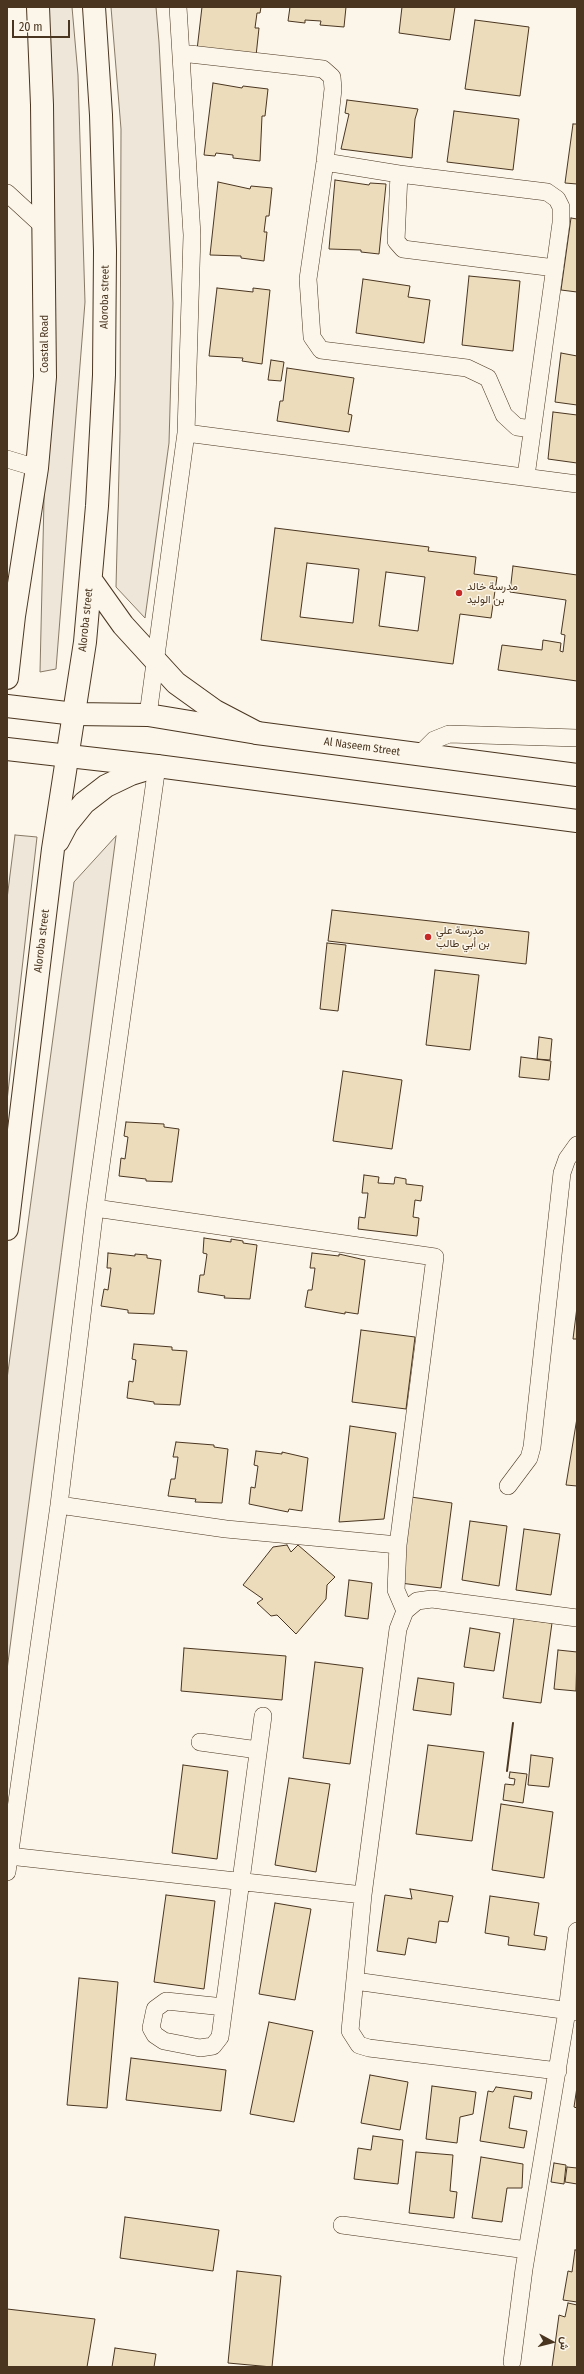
<!DOCTYPE html>
<meta charset="utf-8">
<style>
body{margin:0}
#map{position:relative;width:584px;height:2374px;overflow:hidden;background:#fbf6e9;font-family:"Fira Sans Condensed",Vazirmatn,sans-serif}
canvas{display:block}
.frame{position:absolute;inset:0;border:8px solid #4a3520;pointer-events:none}
.north{position:absolute;left:532px;top:2322px;width:40px;height:40px;-webkit-text-stroke:3px #fbf6e9;paint-order:stroke;rotate:97deg;font-size:11px;font-weight:700;line-height:16px;text-align:center;color:#4a3520}
.north::after{content:'';display:block;margin:auto;width:14px;height:18px;background:#4a3520;clip-path:polygon(50% 0,100% 100%,50% 72%,0 100%)}
.scale{position:absolute;left:12px;top:20px;width:58px;height:18px;box-sizing:border-box;border:2px solid #4a3520;border-top:0;padding-left:5px;font-size:12px;line-height:14px;white-space:nowrap;color:#4a3520;-webkit-text-stroke:3px #fbf6e9;paint-order:stroke}
</style>
<div id="map">
<canvas width="584" height="2374"></canvas>
<div class="frame"></div>
<div class="north">ش</div>
<div class="scale">20 m</div>
</div>
<script>
const c = document.querySelector('canvas').getContext('2d');
c.lineJoin = 'round';
function paint(path, color) { c.fillStyle = color; c.fill(path, 'evenodd'); }
const poly = rows => new Path2D(rows.map(r => 'M' + r).join(''));
function stroke(path, color, width, dash) { c.strokeStyle = color; c.lineWidth = width; c.lineCap = dash ? 'butt' : 'round'; c.setLineDash(dash || []); c.stroke(path); }
function drawText(font, color, halo, rows, align = 'center') {
  c.font = font + ' "Fira Sans Condensed",Vazirmatn,sans-serif'; c.lineWidth = 3; c.setLineDash([]); c.textBaseline = 'middle'; c.strokeStyle = halo; c.fillStyle = color; for (const [text, x, y, turn = 0] of rows) {
    c.save(); c.translate(x, y); c.rotate((+turn || 0) * Math.PI / 180); c.textAlign = isNaN(turn) ? turn : align; if (halo) c.strokeText(text, 0, 0); c.fillText(text, 0, 0); c.restore();
  }
}
const green = poly([
 [46,7,72,7,78,75,85,302,56,669,40,672,52,154,46,7],
 [111,7,156,7,159,42,173,303,169,443,145,618,116,587,120,431,121,129,111,7],
 [15,835,37,837,7,1101,7,899,15,835],
 [116,836,7,1670,7,1379,74,882,116,836]
]);
const building = poly([
 [202,7,261,7,260,13,257,13,255,28,259,28,256,56,197,50,202,7],
 [290,7,346,7,344,27,320,25,321,21,305,20,305,23,288,21,290,7],
 [402,7,455,7,450,40,399,33,402,7],
 [475,20,529,27,520,96,465,89,475,20],
 [213,83,242,88,243,86,268,89,265,116,262,116,260,161,233,158,233,155,216,153,215,156,204,155,213,83],
 [347,100,418,109,415,119,412,158,341,149,349,114,345,113,347,100],
 [454,111,519,119,513,170,447,162,454,111],
 [573,124,577,124,577,184,565,183,573,124],
 [335,180,369,185,370,183,386,184,379,254,361,252,361,250,329,249,335,180],
 [218,182,250,189,251,186,272,188,269,216,266,216,264,232,267,232,264,261,241,258,241,256,210,255,218,182],
 [571,218,577,219,577,292,561,290,571,218],
 [469,276,520,281,513,351,462,345,469,276],
 [363,279,410,286,408,297,430,300,424,343,356,333,363,279],
 [217,288,253,292,253,288,270,290,262,364,242,361,243,358,209,356,217,288],
 [561,353,577,356,577,405,555,402,561,353],
 [271,360,284,362,281,381,268,380,271,360],
 [287,368,354,378,348,414,352,415,349,432,277,421,280,401,283,401,287,368],
 [553,412,577,415,577,463,548,459,553,412],
 [275,528,429,547,428,551,476,557,474,574,497,577,491,618,460,614,453,664,261,640,275,528],
 [307,563,359,569,353,623,300,617,307,563],
 [386,572,425,577,418,631,379,626,386,572],
 [513,566,577,575,577,681,498,670,502,645,542,650,543,640,561,643,560,651,563,652,565,635,561,634,566,600,510,592,513,566],
 [332,910,529,932,526,964,328,941,332,910],
 [327,943,346,945,338,1011,320,1009,327,943],
 [435,970,479,975,470,1050,426,1045,435,970],
 [539,1037,552,1039,550,1060,537,1059,539,1037],
 [521,1057,551,1061,549,1080,519,1077,521,1057],
 [343,1071,402,1080,392,1149,333,1141,343,1071],
 [126,1122,164,1124,164,1127,179,1129,172,1182,146,1181,146,1179,119,1176,121,1158,125,1159,128,1137,124,1136,126,1122],
 [364,1175,379,1177,378,1183,394,1184,395,1177,406,1179,406,1184,423,1186,421,1201,415,1200,413,1217,419,1218,417,1236,358,1229,359,1217,365,1218,368,1193,362,1193,364,1175],
 [204,1238,231,1242,231,1239,243,1241,243,1243,257,1245,250,1299,224,1298,225,1296,198,1292,200,1275,204,1275,207,1254,203,1253,204,1238],
 [108,1253,135,1256,135,1254,147,1255,147,1258,161,1260,154,1314,128,1313,128,1310,101,1306,104,1289,108,1290,111,1268,107,1268,108,1253],
 [312,1253,339,1256,339,1254,365,1260,358,1314,345,1312,345,1314,305,1307,308,1290,312,1290,315,1268,310,1268,312,1253],
 [577,1307,577,1339,573,1339,577,1307],
 [361,1330,415,1337,406,1409,352,1402,361,1330],
 [134,1344,172,1347,172,1350,187,1351,180,1405,154,1404,154,1402,127,1398,129,1381,133,1382,136,1360,132,1359,134,1344],
 [577,1418,577,1486,566,1485,577,1418],
 [350,1426,396,1433,384,1519,339,1522,350,1426],
 [176,1442,214,1445,214,1447,228,1449,222,1503,195,1502,196,1499,168,1496,171,1479,175,1479,178,1457,173,1457,176,1442],
 [256,1451,282,1454,282,1452,308,1458,302,1511,289,1509,288,1512,249,1504,251,1487,255,1488,258,1466,254,1465,256,1451],
 [411,1497,452,1503,441,1588,400,1583,411,1497],
 [470,1521,507,1526,499,1586,462,1580,470,1521],
 [524,1529,560,1534,551,1595,516,1590,524,1529],
 [287,1545,291,1552,298,1545,335,1577,327,1585,326,1599,296,1634,277,1615,271,1616,257,1603,263,1599,243,1585,273,1547,287,1545],
 [349,1580,372,1583,368,1619,345,1616,349,1580],
 [514,1618,552,1623,541,1703,503,1698,514,1618],
 [470,1628,500,1633,494,1671,464,1667,470,1628],
 [184,1648,286,1656,282,1700,181,1691,184,1648],
 [558,1650,577,1652,576,1691,554,1689,558,1650],
 [315,1662,363,1668,350,1764,303,1758,315,1662],
 [418,1678,454,1683,451,1715,413,1710,418,1678],
 [428,1745,484,1752,472,1841,416,1834,428,1745],
 [531,1755,553,1758,549,1787,528,1785,531,1755],
 [183,1765,228,1771,217,1859,172,1853,183,1765],
 [510,1772,527,1774,523,1803,503,1800,505,1784,514,1785,515,1779,509,1778,510,1772],
 [289,1778,330,1784,316,1872,275,1865,289,1778],
 [501,1804,553,1812,544,1878,492,1870,501,1804],
 [410,1889,453,1896,448,1922,439,1921,436,1943,408,1938,405,1955,377,1951,385,1895,412,1899,410,1889],
 [166,1895,215,1901,204,1989,154,1982,166,1895],
 [490,1896,539,1903,534,1935,547,1937,545,1950,508,1945,509,1937,485,1933,490,1896],
 [275,1903,311,1909,295,2000,259,1994,275,1903],
 [79,1978,118,1982,107,2108,67,2105,79,1978],
 [269,2022,313,2031,294,2122,250,2114,269,2022],
 [131,2058,226,2070,221,2111,126,2100,131,2058],
 [370,2075,408,2082,400,2130,361,2123,370,2075],
 [432,2086,476,2092,473,2114,460,2117,457,2143,426,2139,432,2086],
 [496,2087,532,2092,531,2099,514,2096,509,2128,527,2131,524,2148,480,2141,488,2091,493,2092,496,2087],
 [577,2087,577,2108,574,2107,577,2087],
 [373,2136,403,2140,398,2184,354,2179,358,2148,371,2150,373,2136],
 [416,2152,453,2155,450,2191,457,2192,454,2218,409,2213,416,2152],
 [481,2157,523,2164,522,2188,507,2188,502,2222,472,2218,481,2157],
 [554,2163,566,2165,564,2184,551,2182,554,2163],
 [567,2167,577,2168,577,2184,565,2182,567,2167],
 [125,2217,219,2230,213,2271,120,2258,125,2217],
 [575,2250,577,2250,577,2302,563,2300,568,2271,572,2272,575,2250],
 [237,2271,281,2276,272,2367,228,2363,237,2271],
 [568,2303,577,2305,577,2367,552,2367,559,2315,565,2317,568,2303],
 [7,2309,95,2319,87,2367,7,2367,7,2309],
 [115,2348,156,2354,154,2367,112,2367,115,2348]
]);
const street = poly([
 [181,53,323,69,332,77,333,89,325,162,308,279,312,337,321,350,467,368,488,378,504,415,517,427,533,429],
 [325,162,399,174,547,192,557,199,561,207,561,223,526,476],
 [399,174,396,241,403,249,555,268],
 [7,193,44,227],
 [186,433,577,484],
 [7,459,37,468],
 [148,715,186,433,192,235,178,7],
 [420,754,434,740,449,734,577,738],
 [95,1208,435,1257,398,1545],
 [508,1486,529,1458,532,1447,562,1173,567,1159,577,1145],
 [59,1505,226,1529,398,1545,396,1590,405,1611],
 [200,1742,258,1750],
 [9,1856,363,1895],
 [7,1872,59,1505,95,1208,157,766],
 [355,1981,577,2012],
 [224,2007,166,2001,155,2009,151,2028,155,2035,164,2041,200,2048,213,2046,220,2037,263,1716],
 [558,2071,369,2048,359,2045,350,2031,363,1895,398,1629,405,1611,417,1601,432,1599,577,1618],
 [342,2225,527,2250],
 [512,2362,524,2269,567,2011,577,1931]
]);
const secondary = poly([
 [7,706,75,714,148,715,257,733,577,775],
 [7,749,157,766,577,821]
]);
const highway = poly([
 [91,580,123,625,176,683,215,711,257,733],
 [7,678,14,616,37,468,45,377,42,105,38,7],
 [58,841,67,824,84,803,106,786,131,774,157,766],
 [7,1229,53,849,85,642,97,506,104,375,105,251,101,115,94,7]
]);
const wall = poly([
 [507,1771,513,1723]
]);
const markers = [
 [459,593,4,"#c62828"],
 [428,937,4,"#c62828"]
];
const streetNames = [
 ["Aloroba street",105,297,-89],
 ["Coastal Road",45,344,-90],
 ["Aloroba street",86,620,-84],
 ["Al Naseem Street",362,747,8],
 ["Aloroba street",42,941,-83]
];
const poiNames = [
 ["مدرسة خالد",467,587],
 ["بن الوليد",467,600],
 ["مدرسة علي",436,931],
 ["بن أبي طالب",436,944]
];
paint(green, '#ede6d9');
stroke(green, '#887966', 1);
paint(building, '#ecdcbc');
stroke(building, '#4a3520', 1);
stroke(street, '#4a3520', 18);
stroke(secondary, '#4a3520', 24);
stroke(highway, '#4a3520', 24);
stroke(street, '#fbf6e9', 17);
stroke(secondary, '#fbf6e9', 22);
stroke(highway, '#fbf6e9', 22);
stroke(wall, '#4a3520', 2);
for (const [x, y, r, color] of markers) { const dot = new Path2D(); dot.arc(x, y, r, 0, 2 * Math.PI); c.fillStyle = color; c.fill(dot); stroke(dot, '#fbf6e9', 1.5); }
drawText('11px', '#4a3520', '#fbf6e9', streetNames);
drawText('11px', '#4a3520', '#fbf6e9', poiNames, 'left');
</script>
